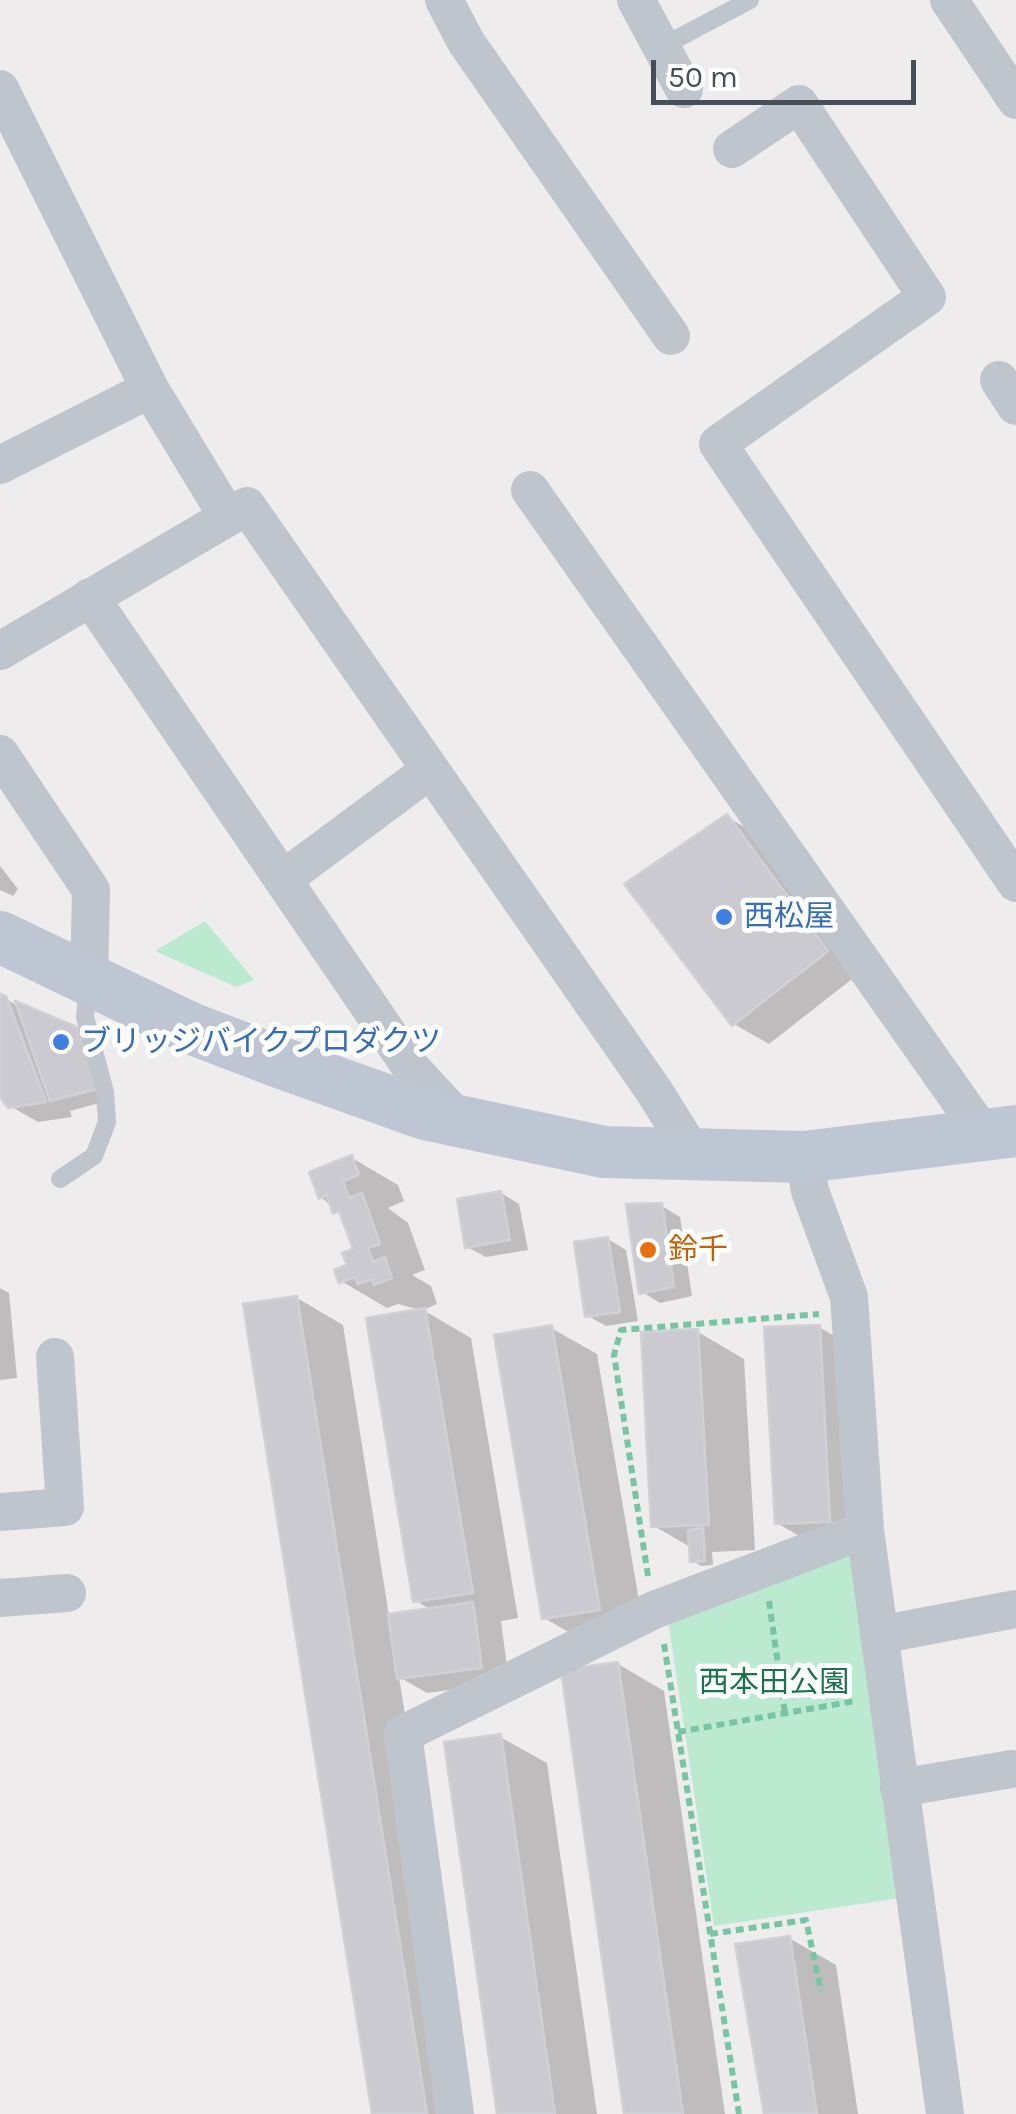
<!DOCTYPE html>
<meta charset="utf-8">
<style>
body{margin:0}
#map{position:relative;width:1016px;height:2114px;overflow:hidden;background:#eeecec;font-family:Karla,sans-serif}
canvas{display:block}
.scale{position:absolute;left:651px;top:60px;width:265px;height:45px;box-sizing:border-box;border:5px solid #464e57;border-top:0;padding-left:12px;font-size:30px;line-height:35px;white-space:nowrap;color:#464e57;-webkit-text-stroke:8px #fff;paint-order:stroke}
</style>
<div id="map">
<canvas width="1016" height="2114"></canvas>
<div class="scale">50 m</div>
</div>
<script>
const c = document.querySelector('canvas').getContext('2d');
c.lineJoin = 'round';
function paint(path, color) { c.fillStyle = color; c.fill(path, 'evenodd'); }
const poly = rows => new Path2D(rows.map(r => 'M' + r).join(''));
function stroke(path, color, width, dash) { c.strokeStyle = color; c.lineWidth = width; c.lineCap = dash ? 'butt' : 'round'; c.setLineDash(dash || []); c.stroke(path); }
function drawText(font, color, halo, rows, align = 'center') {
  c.font = font + ' Karla,"Noto Sans JP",sans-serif'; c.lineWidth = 10; c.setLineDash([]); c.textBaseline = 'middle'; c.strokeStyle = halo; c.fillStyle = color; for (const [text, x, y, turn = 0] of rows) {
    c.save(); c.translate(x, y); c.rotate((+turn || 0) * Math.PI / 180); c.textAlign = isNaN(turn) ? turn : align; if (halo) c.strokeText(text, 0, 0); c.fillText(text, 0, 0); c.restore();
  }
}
const green = poly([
 [205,921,254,980,236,987,155,951],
 [851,1549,900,1898,714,1926,668,1620]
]);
const shadow = poly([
 [727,817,762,837,861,972,769,1044,734,1024],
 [0,866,18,889,13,896,0,890],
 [0,996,20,1007,114,1099,70,1111,72,1117,38,1122,10,1106,0,1092],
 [352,1158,398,1185,404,1201,388,1208,408,1223,425,1270,412,1275,431,1286,437,1304,423,1310,471,1338,518,1618,501,1621,509,1682,427,1693,399,1677,468,2114,375,2114,297,1298,343,1325,389,1616,432,1610,416,1601,424,1311,398,1304,387,1308,341,1281,357,1250,344,1217,321,1197],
 [501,1193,519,1204,528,1250,486,1257,467,1247],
 [662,1206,680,1217,692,1296,660,1303,642,1292],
 [608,1239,626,1250,638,1321,606,1326,588,1316],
 [0,1288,9,1293,17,1378,0,1380],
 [819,1327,865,1354,876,1547,823,1550,777,1523],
 [551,1328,597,1354,645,1636,591,1645,544,1618],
 [698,1332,744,1359,755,1550,712,1552,713,1565,701,1566,693,1561,692,1548,654,1526],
 [618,1664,664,1691,725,2114,627,2114],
 [500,1737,547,1763,597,2114,500,2114],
 [789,1938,836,1965,858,2114,766,2114]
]);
const building = poly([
 [727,814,828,951,732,1026,624,884,727,814],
 [0,994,6,996,46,1102,8,1108,0,1097,0,994],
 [15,1001,79,1028,97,1089,50,1101,15,1001],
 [352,1155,359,1175,343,1181,349,1198,362,1193,380,1244,368,1248,373,1262,385,1257,392,1278,374,1285,372,1279,358,1284,355,1277,339,1283,334,1270,347,1265,342,1253,353,1249,339,1211,333,1214,327,1195,319,1199,309,1172,352,1155],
 [501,1191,510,1240,465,1248,457,1199,501,1191],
 [662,1203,674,1287,639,1294,626,1204,662,1203],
 [608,1237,620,1312,585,1317,574,1242,608,1237],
 [297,1296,427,2114,372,2114,243,1304,297,1296],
 [425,1308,473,1593,413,1602,366,1318,425,1308],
 [552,1325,600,1610,542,1619,494,1335,552,1325],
 [820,1325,830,1522,775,1524,764,1327,820,1325],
 [698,1329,709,1525,651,1527,641,1332,698,1329],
 [703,1528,705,1561,690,1562,688,1530,703,1528],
 [473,1602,482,1668,397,1679,388,1614,473,1602],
 [618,1662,683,2114,624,2114,561,1670,618,1662],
 [501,1734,555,2114,497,2114,444,1742,501,1734],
 [790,1936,817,2114,764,2114,735,1944,790,1936]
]);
const path = poly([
 [648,1576,614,1355,621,1330,819,1314],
 [769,1601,785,1713],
 [664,1644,739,2114],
 [678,1732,855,1701],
 [710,1934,806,1920,821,1991]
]);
const lane = poly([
 [661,47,750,0],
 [60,1179,94,1156,107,1122,105,1092,85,1017,88,984]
]);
const street = poly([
 [444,0,466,42,671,336],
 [636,0,684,89],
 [949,0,1016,100],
 [0,89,150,389,227,516],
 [732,149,799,104,927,297,718,444,1016,883],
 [999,380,1016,406],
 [0,465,150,389],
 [530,490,984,1135],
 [90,597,412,1069,460,1121],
 [0,651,247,506,654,1091,694,1155],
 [0,754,91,890,89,978],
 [286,877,430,770],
 [804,1157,810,1191,849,1297,865,1530,945,2114],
 [0,1512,65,1507,55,1357],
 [0,1598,67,1593],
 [879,1635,1016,1609],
 [899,1788,1012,1769],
 [455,2114,403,1734,654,1610,865,1530]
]);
const secondary = poly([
 [0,937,190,1028,279,1062,425,1114,604,1152,804,1157,1016,1131]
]);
const markers = [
 [724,917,10,"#3f7fe0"],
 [61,1042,10,"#3f7fe0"],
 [648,1250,10,"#e8710a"]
];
const shopNames = [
 ["西松屋",744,917],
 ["ブリッジバイクプロダクツ",81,1042]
];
const foodNames = [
 ["鈴千",668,1250]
];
const parkNames = [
 ["西本田公園",774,1683]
];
paint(green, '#bcead1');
paint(shadow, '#0003');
paint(building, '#cacad0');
stroke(building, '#d0d1d7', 2.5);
stroke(path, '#77c5a4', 6, [8, 5]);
stroke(lane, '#bec5cd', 18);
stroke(street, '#bec5cd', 38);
stroke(secondary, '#bdc6d2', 52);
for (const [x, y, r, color] of markers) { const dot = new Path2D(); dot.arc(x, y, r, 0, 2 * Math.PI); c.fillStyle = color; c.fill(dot); stroke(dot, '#fff', 4); }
drawText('30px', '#366cbe', '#fff', shopNames, 'left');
drawText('30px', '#c56008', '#fff', foodNames, 'left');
drawText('30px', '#1d724e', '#fff', parkNames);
</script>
